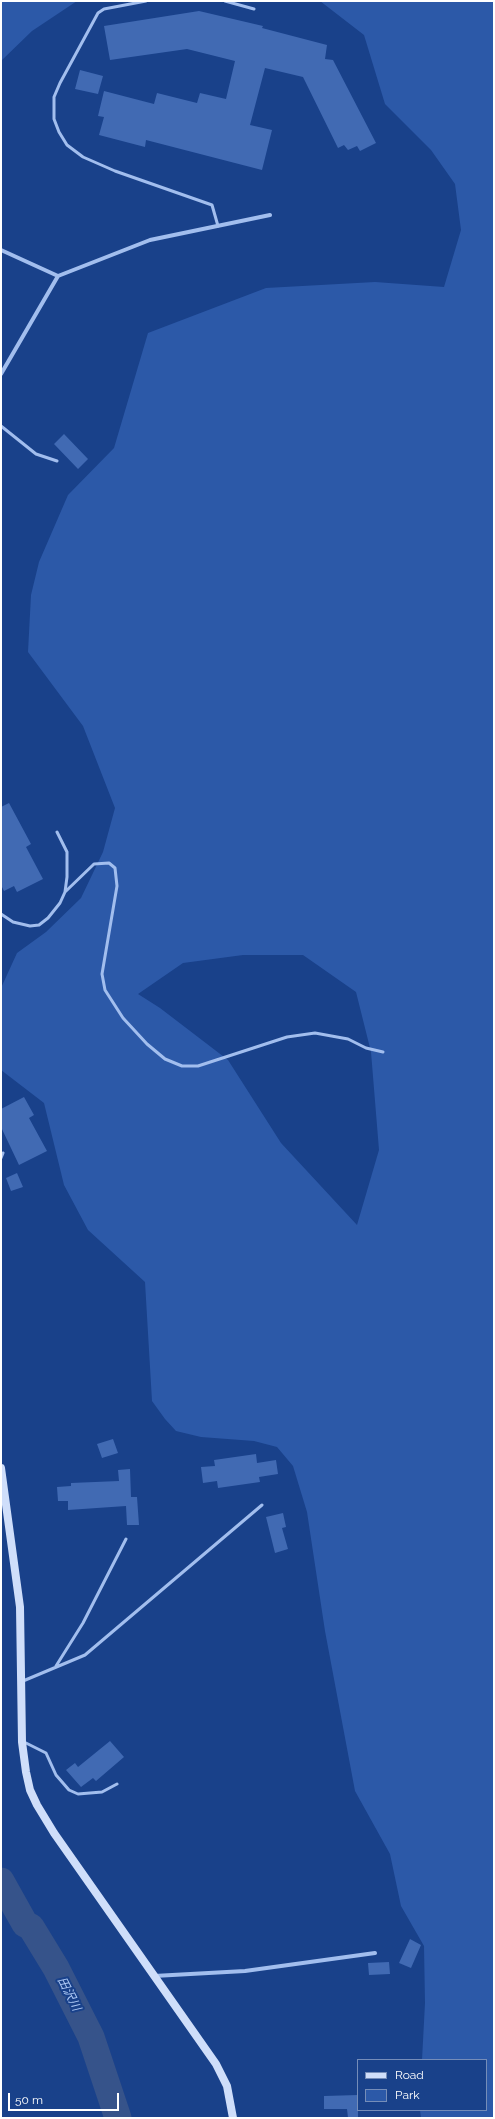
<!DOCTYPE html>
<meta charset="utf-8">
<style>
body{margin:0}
#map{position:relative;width:495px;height:2119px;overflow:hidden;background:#19418a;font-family:Raleway,sans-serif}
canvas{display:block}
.frame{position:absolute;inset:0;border:2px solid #fff;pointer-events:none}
.legend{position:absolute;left:357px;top:2059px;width:130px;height:52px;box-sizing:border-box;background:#19418a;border:1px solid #758db9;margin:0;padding:5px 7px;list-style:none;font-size:12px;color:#fff}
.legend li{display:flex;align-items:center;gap:8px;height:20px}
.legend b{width:20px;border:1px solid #758db9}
.scale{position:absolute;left:8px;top:2093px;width:111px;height:18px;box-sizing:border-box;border:2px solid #fff;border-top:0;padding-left:5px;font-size:12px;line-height:14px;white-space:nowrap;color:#fff;-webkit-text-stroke:3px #19418a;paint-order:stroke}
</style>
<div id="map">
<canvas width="495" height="2119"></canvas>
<div class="frame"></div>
<ul class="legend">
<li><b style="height:5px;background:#cfdefa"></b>Road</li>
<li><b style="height:11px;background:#2c59a8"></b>Park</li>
</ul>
<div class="scale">50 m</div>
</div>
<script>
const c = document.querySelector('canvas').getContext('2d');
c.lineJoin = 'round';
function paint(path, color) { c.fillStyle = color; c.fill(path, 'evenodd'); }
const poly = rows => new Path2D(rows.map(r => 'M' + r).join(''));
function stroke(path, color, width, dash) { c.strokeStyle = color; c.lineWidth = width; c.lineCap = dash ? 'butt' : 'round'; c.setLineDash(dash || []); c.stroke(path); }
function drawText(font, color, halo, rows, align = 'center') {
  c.font = font + ' Raleway,"Noto Sans JP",sans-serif'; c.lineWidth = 4; c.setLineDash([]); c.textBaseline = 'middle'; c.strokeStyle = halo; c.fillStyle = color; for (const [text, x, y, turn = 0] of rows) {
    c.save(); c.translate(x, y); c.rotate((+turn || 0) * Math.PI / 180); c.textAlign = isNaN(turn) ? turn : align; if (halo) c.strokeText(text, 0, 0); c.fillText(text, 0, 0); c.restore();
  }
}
const green = poly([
 [1,1,77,1,32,31,1,61],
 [320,1,494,1,494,2118,421,2118,420,2110,486,2110,486,2060,422,2060,425,2003,424,1946,401,1906,390,1854,355,1791,325,1631,307,1512,293,1466,277,1447,254,1441,201,1437,176,1431,165,1419,152,1401,145,1282,88,1230,64,1185,44,1103,1,1070,1,988,17,953,46,932,81,898,103,852,115,808,83,726,28,652,31,595,39,562,68,495,114,448,148,333,266,288,375,282,444,287,461,230,455,184,431,150,385,104,364,35],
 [243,955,303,955,356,992,371,1052,379,1150,357,1225,281,1143,228,1060,160,1008,138,994,183,963]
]);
const river = poly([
 [1,1881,25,1924,31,1927,56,1968,91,2037,118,2118]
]);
const building = poly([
 [199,11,263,26,262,28,327,45,325,59,333,60,376,143,360,151,357,146,348,150,344,145,338,148,303,77,265,68,250,125,272,130,262,170,146,140,145,147,99,135,104,117,98,116,104,91,154,104,157,93,197,103,200,93,226,99,235,61,187,49,110,60,104,26],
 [80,70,103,76,98,94,75,89],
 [64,434,88,459,78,469,54,444],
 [9,803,31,844,26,847,43,879,17,892,14,886,4,891,1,885,1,807],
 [24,1097,34,1115,29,1118,47,1151,19,1165,1,1127,1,1109],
 [17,1173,23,1187,11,1191,6,1178],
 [113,1439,118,1453,102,1458,97,1444],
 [256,1454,257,1463,276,1460,278,1474,259,1477,260,1482,218,1488,217,1481,203,1483,201,1467,215,1466,214,1460],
 [130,1469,131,1497,137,1497,139,1525,127,1525,126,1506,68,1510,68,1501,58,1501,57,1487,71,1486,71,1483,119,1481,118,1470],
 [283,1513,286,1527,282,1528,288,1549,275,1553,266,1517],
 [110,1741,124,1757,96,1781,93,1778,81,1787,66,1770,75,1763,78,1767],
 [410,1939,421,1945,411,1968,399,1963],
 [389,1962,390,1974,369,1975,368,1963],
 [358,2095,358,2118,348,2118,347,2109,324,2109,324,2096]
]);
const lane = poly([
 [146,1,104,9,98,13,60,83,54,97,54,119,59,132,67,145,83,157,115,171,212,205,218,226],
 [225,1,254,9],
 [1,426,36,454,57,461],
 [65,892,94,864,109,863,115,868,117,886,102,974,105,990,123,1018,147,1044,165,1059,182,1066,198,1066,287,1037,315,1033,348,1039,366,1048,383,1052],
 [1,914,13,922,30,926,39,925,48,918,60,903,65,892,67,877,67,852,57,832],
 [1,1158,3,1153],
 [56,1666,83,1623,126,1539],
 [23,1681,85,1655,262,1505],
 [24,1742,46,1753,56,1775,69,1790,78,1794,102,1792,117,1784]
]);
const street = poly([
 [1,250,58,276],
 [1,374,58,276,150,240,270,215],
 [154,1976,245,1971,375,1953]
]);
const secondary = poly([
 [1,1468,20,1607,22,1742,26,1772,30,1790,37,1805,54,1833,216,2064,227,2086,233,2118]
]);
const waterNames = [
 ["田沢川",69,1994,63]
];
paint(green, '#2c59a8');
stroke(river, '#36538a', 27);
paint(building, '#416ab3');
stroke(lane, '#a2beee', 3);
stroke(street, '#a2beee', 4);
stroke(secondary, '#cfdefa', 8);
drawText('italic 12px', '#aec9f5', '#19418a', waterNames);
</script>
